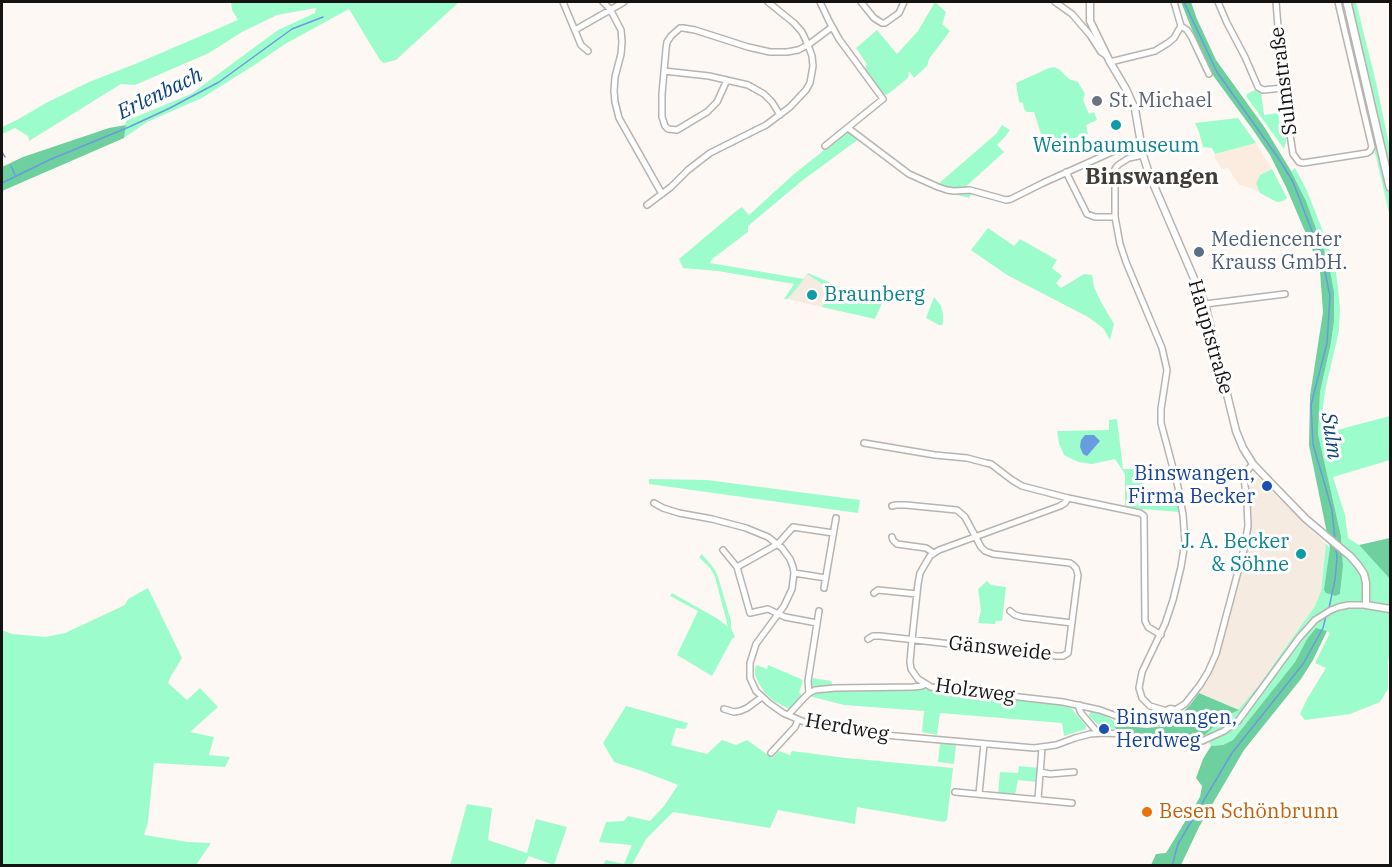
<!DOCTYPE html>
<meta charset="utf-8">
<style>
body{margin:0}
#map{position:relative;width:1392px;height:867px;overflow:hidden;background:#fdf8f4;font-family:"IBM Plex Serif",serif}
canvas{display:block}
.frame{position:absolute;inset:0;border:3px solid #161413;pointer-events:none}
</style>
<div id="map">
<canvas width="1392" height="867"></canvas>
<div class="frame"></div>
</div>
<script>
const c = document.querySelector('canvas').getContext('2d');
c.lineJoin = 'round';
function paint(path, color) { c.fillStyle = color; c.fill(path, 'evenodd'); }
const poly = rows => new Path2D(rows.map(r => 'M' + r).join(''));
function stroke(path, color, width, dash) { c.strokeStyle = color; c.lineWidth = width; c.lineCap = dash ? 'butt' : 'round'; c.setLineDash(dash || []); c.stroke(path); }
function drawText(font, color, halo, rows, align = 'center') {
  c.font = font + ' "IBM Plex Serif",serif'; c.lineWidth = 6; c.setLineDash([]); c.textBaseline = 'middle'; c.strokeStyle = halo; c.fillStyle = color; for (const [text, x, y, turn = 0] of rows) {
    c.save(); c.translate(x, y); c.rotate((+turn || 0) * Math.PI / 180); c.textAlign = isNaN(turn) ? turn : align; if (halo) c.strokeText(text, 0, 0); c.fillText(text, 0, 0); c.restore();
  }
}
const built = poly([
 [807,274,833,292,822,307,788,299],
 [1253,476,1256,476,1259,479,1326,544,1321,591,1315,606,1259,685,1239,710,1199,693,1208,681,1215,663,1239,582,1246,551,1249,501,1247,484,1250,479]
]);
const education = poly([
 [1256,143,1272,169,1287,198,1283,201,1277,202,1251,188,1239,185,1228,168,1222,169,1214,157,1215,154]
]);
const green = poly([
 [231,2,459,2,396,60,384,63,380,60,349,9,285,44,256,64,202,98,147,122,124,138,126,121,191,94,278,30,315,13,316,8,277,15,242,32,209,53,135,85,121,84,29,141,28,136,15,128,2,134,2,127,17,120,46,103,89,82,140,62,238,20,232,10],
 [935,2,946,12,942,24,950,31,929,59,927,66,914,78,909,71,908,78,888,94,884,95,865,69,867,64,856,48,877,30,897,54,918,31],
 [1340,2,1356,2,1376,82,1390,149,1390,217],
 [1054,67,1060,70,1069,79,1078,82,1085,94,1083,100,1089,114,1094,112,1097,120,1086,125,1088,134,1045,147,1034,112,1027,112,1024,109,1023,103,1019,102,1016,83,1049,68],
 [1257,89,1261,92,1264,115,1278,113,1282,138,1287,137,1284,149,1246,96,1247,94],
 [1238,118,1256,143,1215,154,1212,148,1203,147,1199,132,1195,123],
 [1002,125,1010,130,1005,137,997,145,1004,152,961,191,972,193,969,198,941,191,937,185,996,134],
 [852,128,863,136,803,180,748,226,748,232,712,259,710,263,804,279,788,299,784,299,794,284,718,271,683,268,679,259,735,212,742,207,749,215,794,174],
 [1295,168,1307,191,1326,239,1335,266,1338,288,1340,309,1339,331,1326,386,1323,405,1322,434,1390,416,1390,460,1333,477,1345,515,1348,538,1359,545,1390,579,1390,647,1388,662,1388,689,1380,702,1350,714,1305,720,1300,714,1307,699,1326,668,1315,663,1330,633,1327,631,1307,639,1295,662,1233,740,1223,745,1211,746,1205,735,1225,716,1239,709,1259,685,1315,606,1321,591,1326,544,1330,548,1327,593,1334,596,1340,594,1343,566,1341,536,1318,434,1320,392,1331,343,1334,321,1328,261,1306,201,1291,171],
 [1272,169,1287,198,1283,201,1277,202,1260,193,1256,183,1260,175],
 [988,228,1014,246,1020,239,1057,260,1052,268,1062,276,1056,283,1061,288,1084,274,1092,275,1094,287,1101,302,1114,324,1110,340,1103,328,1088,317,1007,275,971,250],
 [808,273,861,296,882,303,875,319,822,307,832,291,807,274],
 [934,297,941,306,943,314,943,323,942,325,939,325,926,318],
 [1117,419,1123,469,1140,469,1144,495,1175,494,1180,512,1129,508,1125,505,1125,474,1115,459,1092,464,1078,462,1064,455,1059,443,1057,431,1109,430,1109,420],
 [649,479,707,480,860,500,858,513,649,484],
 [702,554,715,570,718,577,731,621,731,628,735,637,732,639,712,676,677,655,698,611,670,596,672,593,718,619,728,627,715,577,710,568,699,557],
 [987,581,991,585,1006,587,1002,621,996,621,995,624,978,623,981,610,978,589],
 [148,588,182,658,171,676,168,683,187,700,200,688,218,707,190,732,214,737,209,755,230,757,225,767,154,763,148,822,144,835,188,842,211,843,196,865,2,865,2,630,12,634,46,637,65,633,125,605,128,599],
 [756,665,767,669,768,665,801,679,803,681,799,693,801,694,801,697,789,709,774,701,765,693,759,684,755,675,755,669],
 [813,678,831,681,832,683,831,686,812,688,810,686],
 [922,686,1063,702,1063,706,1071,708,1086,726,1086,729,1064,736,1062,723,940,713,937,735,922,732,924,711,844,705,809,696,815,693,836,690],
 [626,706,688,723,685,729,676,728,671,745,707,754,722,740,736,745,747,740,772,758,779,751,790,755,792,751,846,758,953,768,947,820,944,822,857,807,855,824,778,810,770,828,673,812,646,839,632,865,603,865,606,860,624,864,632,845,599,842,606,822,624,821,628,816,650,821,664,806,678,785,642,771,614,762,603,743],
 [1096,711,1116,722,1114,725,1116,729,1102,728,1089,716,1090,712],
 [940,743,956,745,954,764,938,762],
 [1019,766,1039,768,1037,782,1018,780,1015,795,998,793,1000,772,1018,773],
 [467,804,492,808,488,840,527,853,536,819,567,827,554,865,529,856,524,865,450,865]
]);
const forest = poly([
 [1181,2,1191,2,1197,19,1216,60,1265,128,1291,171,1306,201,1328,261,1334,292,1334,321,1331,343,1320,392,1318,434,1341,536,1343,566,1340,594,1335,596,1326,593,1324,590,1330,548,1309,445,1310,396,1323,312,1320,271,1310,243,1286,187,1270,155,1253,130,1212,74,1198,45],
 [126,125,124,138,2,191,2,167,23,157,109,128],
 [1390,538,1390,579,1359,545],
 [1316,628,1327,631,1313,660,1301,679,1244,750,1199,827,1181,865,1151,865,1156,854,1166,853,1200,797,1202,786,1196,778,1203,759,1211,746,1223,745,1233,740,1295,662,1307,639],
 [1199,693,1239,710,1225,716,1205,735,1190,739,1128,732,1116,729,1114,725,1116,722,1126,726,1147,728,1164,726,1177,718,1190,705]
]);
const water = poly([
 [1085,435,1094,435,1100,441,1087,456,1083,454,1080,447,1081,440]
]);
const stream = poly([
 [1184,2,1217,72,1279,159,1293,182,1322,257,1330,296,1327,343,1311,405,1313,444,1332,510,1335,540],
 [2,152,5,157],
 [11,166,15,175],
 [2,183,49,160,129,127,170,108,219,82,292,29,323,17],
 [1329,608,1335,580,1337,558,1336,548],
 [1172,866,1178,844,1210,790,1232,753,1303,664,1323,628,1326,616]
]);
const minor = poly([
 [563,2,581,45,588,51],
 [603,2,610,9,621,30,622,42,621,54,615,77,614,91,615,102,619,118,662,194],
 [820,2,829,21,839,39,883,99,825,146],
 [861,2,874,18,882,23,885,23,899,13,904,2],
 [1055,2,1072,14,1090,35,1101,52,1107,56],
 [1218,2,1227,23,1245,57,1258,87,1263,90,1283,88],
 [1276,2,1283,88,1293,154,1299,162,1303,163,1367,153,1370,151,1372,147,1338,2],
 [1181,26,1187,30,1191,36,1209,74],
 [575,30,624,2],
 [1110,62,1155,51,1168,43,1174,38,1181,26,1174,2],
 [664,71,709,76,748,85,764,94,772,102,780,115],
 [727,80,717,102,707,112,677,130,668,129,665,126,662,117,662,94,666,49,667,42,671,36,680,28,683,28,695,30,748,47,770,52,787,52,798,50,808,45,832,27],
 [848,128,909,174,938,187,947,190,954,191,970,190,1006,200,1011,199,1043,183,1114,151],
 [1143,155,1129,158,1118,165,1115,169,1115,217,1120,244,1126,262,1162,348,1167,370,1161,409,1161,423,1178,487,1183,515,1185,542,1181,567,1173,600,1165,624,1142,672,1139,688,1142,698,1150,706,1167,711],
 [1066,172,1087,214,1095,217,1115,217],
 [647,205,671,187,688,170,710,153,766,125,790,107,806,90,810,83,813,66,812,56,808,45,802,32,794,23,768,2],
 [1205,304,1285,294],
 [864,443,935,455,967,458,986,463,991,464,1012,480,1022,486,1068,498,1140,513,1144,516,1145,621,1148,627,1161,635],
 [1068,498,1065,503,1060,506,939,550,930,556,920,573,918,584,912,639,910,662,911,669,918,679,931,687,1063,702,1100,710,1127,720,1145,723,1159,722,1166,719,1169,716],
 [654,503,663,508,679,513,712,519,746,528,768,537,782,548,790,559,793,567,794,573,792,589,784,606,756,644,750,663,750,678,756,691,769,703,783,713,809,724,850,732,1034,748,1056,745,1075,738,1090,734,1104,733,1123,734,1168,743,1191,743,1202,741,1224,731,1238,721,1299,638,1315,620,1331,610,1339,607,1348,605,1366,605],
 [892,537,893,540,897,544,926,548,934,553],
 [723,550,737,567,750,613,768,609,785,617,817,623],
 [737,567,778,544,793,527,833,533],
 [794,573,826,578],
 [824,588,836,518],
 [874,593,878,590,917,594],
 [1010,611,1015,615,1022,617,1072,623],
 [868,639,873,636,880,636,1057,656,1063,656,1068,653,1078,575,1076,568,1073,565,1070,563,993,554,985,551,981,547,965,517,957,510,906,505,896,505,892,506],
 [809,693,808,681,819,611],
 [1080,705,1079,708,1081,713,1098,733],
 '1166.5 713a4.5 4.5 0 1 1 9 0a4.5 4.5 0 1 1-9 0Z',
 [724,709,734,712,740,711,747,708,762,697],
 [1175,710,1185,704,1200,685,1208,672,1216,654,1244,549,1248,526,1247,502,1244,478,1245,473,1253,464],
 [788,715,803,699,809,693,815,690,835,688,913,687,922,686,925,684],
 [771,753,795,727,798,720],
 [1040,772,1050,774,1074,772],
 [955,792,1072,803],
 [979,794,984,744],
 [1038,799,1042,748]
]);
const tertiary = poly([
 [1090,2,1090,21,1110,62,1126,89,1135,109,1143,155,1149,174,1205,304,1236,431,1243,448,1253,464,1272,484,1306,519,1350,556,1358,565,1364,574,1366,583,1366,605,1390,609]
]);
const secondary = poly([
 [1347,2,1390,187]
]);
const markers = [
 [1097,101,6,"#6b7280"],
 [1116,125,6,"#0f9aa8"],
 [1199,252,6,"#5c6f8a"],
 [812,295,6,"#0f9aa8"],
 [1267,486,6,"#1a4fb4"],
 [1301,554,6,"#0f9aa8"],
 [1104,729,6,"#1a4fb4"],
 [1147,812,6,"#e8710a"]
];
const streetNames = [
 ["Sulmstraße",1284,81,-97],
 ["Hauptstraße",1210,337,74],
 ["Gänsweide",1000,649,6],
 ["Holzweg",975,691,8],
 ["Herdweg",847,728,10]
];
const worshipNames = [
 ["St. Michael",1109,101]
];
const cultureNames = [
 ["Weinbaumuseum",1116,146],
 ["Braunberg",824,295,"left"],
 ["J. A. Becker",1289,542,"right"],
 ["& Söhne",1289,565,"right"]
];
const serviceNames = [
 ["Mediencenter",1211,240],
 ["Krauss GmbH.",1211,263]
];
const transitNames = [
 ["Binswangen,",1255,474],
 ["Firma Becker",1255,497],
 ["Binswangen,",1116,718,"left"],
 ["Herdweg",1116,741,"left"]
];
const foodNames = [
 ["Besen Schönbrunn",1159,812]
];
const waterNames = [
 ["Erlenbach",160,94,-26],
 ["Sulm",1331,436,82]
];
const quarterNames = [
 ["Binswangen",1152,178]
];
paint(built, '#f5ebe1');
paint(education, '#fcece0');
paint(green, '#9dfccb');
paint(forest, '#6ecf9f');
paint(water, '#689ce1');
stroke(stream, '#689ce1', 1.5);
stroke(minor, '#b8b3af', 8);
stroke(tertiary, '#b8b3af', 9);
stroke(secondary, '#b8b3af', 10);
stroke(minor, '#fff', 5);
stroke(tertiary, '#fff', 6);
stroke(secondary, '#fff', 7);
for (const [x, y, r, color] of markers) { const dot = new Path2D(); dot.arc(x, y, r, 0, 2 * Math.PI); c.fillStyle = color; c.fill(dot); stroke(dot, '#fff', 2); }
drawText('20px', '#161413', '#fff', streetNames);
drawText('20px', '#5b616d', '#fff', worshipNames, 'left');
drawText('20px', '#0d838f', '#fff', cultureNames);
drawText('20px', '#4e5e75', '#fff', serviceNames, 'left');
drawText('20px', '#164399', '#fff', transitNames, 'right');
drawText('20px', '#c56008', '#fff', foodNames, 'left');
drawText('italic 21px', '#0c417f', '#fff', waterNames);
drawText('bold 22px', '#403c38', '#fff', quarterNames);
</script>
